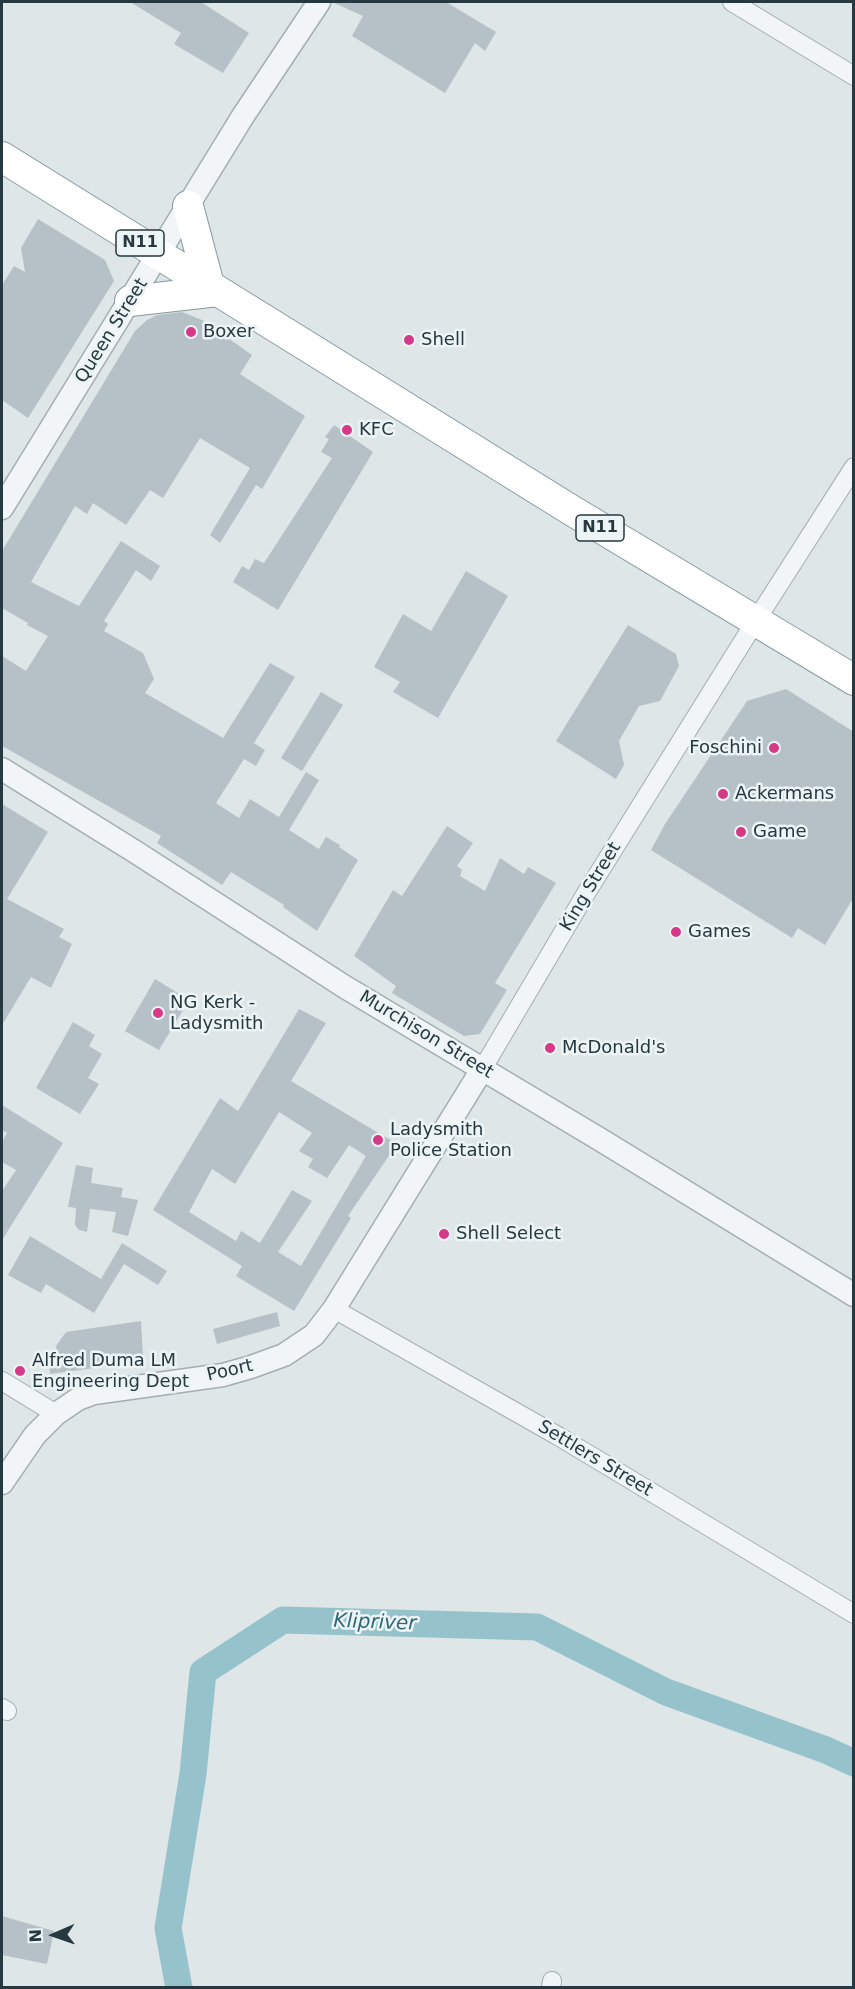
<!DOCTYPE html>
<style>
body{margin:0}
#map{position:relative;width:855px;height:1989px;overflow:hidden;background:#dee6e8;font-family:"DejaVu Sans",sans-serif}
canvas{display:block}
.frame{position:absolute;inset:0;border:3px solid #263840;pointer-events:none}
.north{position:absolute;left:24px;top:1905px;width:60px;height:60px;-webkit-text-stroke:4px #edf4f6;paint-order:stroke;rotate:268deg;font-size:16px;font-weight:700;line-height:24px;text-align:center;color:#263840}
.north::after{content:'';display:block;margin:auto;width:21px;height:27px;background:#263840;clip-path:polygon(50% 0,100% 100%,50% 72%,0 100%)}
</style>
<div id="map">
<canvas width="855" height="1989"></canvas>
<div class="frame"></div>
<div class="north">N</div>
</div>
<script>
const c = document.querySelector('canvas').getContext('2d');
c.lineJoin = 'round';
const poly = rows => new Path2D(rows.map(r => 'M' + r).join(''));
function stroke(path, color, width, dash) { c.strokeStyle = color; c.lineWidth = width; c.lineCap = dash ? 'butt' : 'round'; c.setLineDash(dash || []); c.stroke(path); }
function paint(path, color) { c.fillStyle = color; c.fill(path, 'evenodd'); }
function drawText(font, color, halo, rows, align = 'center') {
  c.font = font + ' "DejaVu Sans",sans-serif'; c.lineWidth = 5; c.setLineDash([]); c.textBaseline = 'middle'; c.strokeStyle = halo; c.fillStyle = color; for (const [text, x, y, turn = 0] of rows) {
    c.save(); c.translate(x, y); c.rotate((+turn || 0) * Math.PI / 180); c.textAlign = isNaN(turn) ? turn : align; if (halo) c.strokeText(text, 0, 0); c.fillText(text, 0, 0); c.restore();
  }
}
const river = poly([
 [179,1988,168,1928,193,1774,203,1672,283,1620,537,1627,666,1692,826,1750,854,1763]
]);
const building = poly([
 [130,2,201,2,249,33,223,73,174,44,181,33],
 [332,2,446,2,496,32,485,51,475,43,445,93,352,36,363,16],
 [38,219,105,260,114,281,28,418,2,400,2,285,14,266,25,272,21,248],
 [182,312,202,320,252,355,240,374,305,416,262,489,256,485,220,543,210,535,250,468,200,438,163,498,150,490,126,525,93,503,87,514,75,506,31,582,79,606,121,541,160,566,151,581,136,570,104,621,108,624,104,631,143,653,154,679,145,693,223,738,270,663,295,677,254,743,265,750,256,766,244,759,216,803,239,818,250,799,279,817,306,772,319,780,289,830,319,849,326,837,340,845,339,847,358,860,317,931,283,907,284,905,231,872,222,885,157,843,161,836,2,746,2,656,26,671,48,636,27,625,28,623,2,608,2,551,135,331,147,320,157,315],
 [334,425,373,452,278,610,233,582,242,566,249,570,255,559,264,563,332,458,321,452,329,439,325,437],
 [466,571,508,596,438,718,393,692,400,682,374,667,403,614,431,631],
 [628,625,676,654,679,666,660,701,639,706,619,741,624,765,616,779,556,741],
 [786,689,854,732,854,897,825,945,798,928,792,938,651,850,665,824,747,701],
 [321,692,343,705,302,771,281,758],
 [2,804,48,832,7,899,64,929,59,937,72,944,51,988,31,977,2,1025],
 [447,826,473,843,457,866,462,870,460,876,485,891,500,858,524,874,528,867,556,883,495,983,507,990,480,1034,464,1036,392,993,396,986,354,956,393,890,402,896],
 [155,979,189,1000,159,1050,125,1031],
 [299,1009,326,1023,291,1081,397,1144,348,1216,351,1218,294,1311,236,1276,242,1266,153,1210,220,1098,238,1111],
 [279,1112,312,1133,299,1151,313,1159,308,1167,327,1178,349,1145,366,1156,301,1266,278,1252,312,1201,292,1190,260,1243,241,1231,236,1241,189,1212,212,1169,235,1184],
 [73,1022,95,1035,89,1046,102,1054,88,1078,99,1084,80,1114,36,1088],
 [2,1105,63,1143,2,1240,2,1191,16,1170,2,1162,2,1142,7,1133,2,1130],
 [76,1165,93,1168,91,1183,123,1188,121,1197,138,1200,128,1236,112,1232,116,1212,90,1209,87,1232,79,1230,75,1225,76,1208,68,1207],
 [30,1236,101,1279,122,1243,167,1271,158,1285,124,1264,94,1313,46,1284,41,1293,8,1275],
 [277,1312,280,1326,217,1344,213,1329],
 [141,1321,143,1356,136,1356,135,1363,94,1364,94,1368,50,1374,49,1361,59,1361,56,1346,66,1332],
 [2,1916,54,1931,47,1964,2,1955]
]);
const minor = poly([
 [732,2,854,76],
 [483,1068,585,895,755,622,854,467],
 [334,1309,558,1436,854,1614],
 [2,1381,56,1414],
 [2,1708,7,1711],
 [551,1988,552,1981]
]);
const tertiary = poly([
 [2,508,243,116,319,2],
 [2,769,134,851,345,987,601,1140,854,1295],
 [2,1483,35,1435,56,1414,78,1399,94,1393,223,1375,251,1367,284,1355,314,1335,334,1309,483,1068]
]);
const trunk = poly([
 [2,157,571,510,854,680],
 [188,206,209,285],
 [130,301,218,291]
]);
const markers = [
 [191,332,6,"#d63a86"],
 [409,340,6,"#d63a86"],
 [347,430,6,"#d63a86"],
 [774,748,6,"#d63a86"],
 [723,794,6,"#d63a86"],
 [741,832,6,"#d63a86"],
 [676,932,6,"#d63a86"],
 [158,1013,6,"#d63a86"],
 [550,1048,6,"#d63a86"],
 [378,1140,6,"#d63a86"],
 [444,1234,6,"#d63a86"],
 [20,1371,6,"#d63a86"]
];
const shields = [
 [140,243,48],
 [600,528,48]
];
const shieldNames = [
 ["N11",140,243],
 ["N11",600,528]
];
const streetNames = [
 ["Queen Street",112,331,-58],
 ["King Street",591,887,-59],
 ["Murchison Street",426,1035,31],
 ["Poort",230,1371,-13],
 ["Settlers Street",595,1459,31]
];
const poiNames = [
 ["Boxer",203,332],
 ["Shell",421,340],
 ["KFC",359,430],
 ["Foschini",762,748,"right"],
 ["Ackermans",735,794],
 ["Game",753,832],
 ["Games",688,932],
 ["NG Kerk -",170,1003],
 ["Ladysmith",170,1024],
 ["McDonald's",562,1048],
 ["Ladysmith",390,1130],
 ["Police Station",390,1151],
 ["Shell Select",456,1234],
 ["Alfred Duma LM",32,1361],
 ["Engineering Dept",32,1382]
];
const waterNames = [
 ["Klipriver",375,1623,2]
];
stroke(river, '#96c2cb', 27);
paint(building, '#b5c1c6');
stroke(minor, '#a3aeb2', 20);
stroke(tertiary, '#a3aeb2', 25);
stroke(trunk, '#8499a0', 32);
stroke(minor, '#f1f5f7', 18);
stroke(tertiary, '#f1f5f7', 22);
stroke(trunk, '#fff', 30);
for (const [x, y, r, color] of markers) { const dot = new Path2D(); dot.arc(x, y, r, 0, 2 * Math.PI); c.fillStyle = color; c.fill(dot); stroke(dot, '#edf4f6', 2); }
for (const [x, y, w] of shields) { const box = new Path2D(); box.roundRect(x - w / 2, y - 13, w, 26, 4.5); c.fillStyle = '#edf4f6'; c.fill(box); stroke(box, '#263840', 1.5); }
drawText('bold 16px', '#263840', null, shieldNames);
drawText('18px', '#263840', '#edf4f6', streetNames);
drawText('18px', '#263840', '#edf4f6', poiNames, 'left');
drawText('italic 20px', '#2e6776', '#edf4f6', waterNames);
</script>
